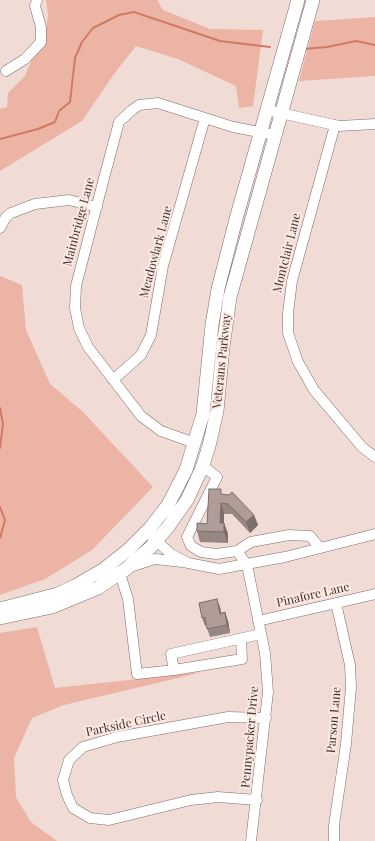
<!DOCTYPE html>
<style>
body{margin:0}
canvas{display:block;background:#f0dbd5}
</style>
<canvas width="375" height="841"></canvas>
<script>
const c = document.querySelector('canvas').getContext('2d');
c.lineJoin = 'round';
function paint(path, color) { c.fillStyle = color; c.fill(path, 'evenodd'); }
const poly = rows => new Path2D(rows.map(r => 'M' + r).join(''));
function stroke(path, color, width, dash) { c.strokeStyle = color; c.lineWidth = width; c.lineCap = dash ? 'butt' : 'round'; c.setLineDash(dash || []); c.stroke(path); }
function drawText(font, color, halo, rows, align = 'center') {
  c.font = font + ' "Playfair Display",serif'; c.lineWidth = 4; c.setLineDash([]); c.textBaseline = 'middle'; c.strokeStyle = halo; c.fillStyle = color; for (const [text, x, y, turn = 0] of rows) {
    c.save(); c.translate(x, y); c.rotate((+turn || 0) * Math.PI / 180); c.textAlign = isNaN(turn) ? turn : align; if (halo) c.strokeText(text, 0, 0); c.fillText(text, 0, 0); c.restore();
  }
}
const green = poly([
 [46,0,157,0,163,10,210,29,263,30,253,106,239,108,236,86,178,59,136,46,114,74,82,121,0,171,0,109,7,107,8,93,25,76,32,58,45,39,48,15],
 [375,17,375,76,299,81,315,21],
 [0,276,22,285,26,330,50,384,83,412,153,487,92,550,45,579,0,595],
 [37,627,55,688,203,672,64,705,32,718,14,758,16,797,31,822,57,841,0,841,0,633]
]);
const stream = poly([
 [304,49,327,47,356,41,375,45],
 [0,139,38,129,55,122,59,111,70,102,75,58,82,42,93,28,119,15,134,12,220,41,270,47],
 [0,408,3,424,0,448],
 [0,507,5,520,0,538]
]);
const minor = poly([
 [6,71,25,59,41,42,41,27,35,6,37,0],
 [267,110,339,126,375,124],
 [335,125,292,281,288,313,288,333,298,362,314,390,362,447,375,457],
 [0,228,6,217,11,213,35,204,69,200,97,207],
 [113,380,141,355,151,335,163,266,205,118],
 [195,443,161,431,141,416,88,347,79,328,75,308,76,286,103,182,119,122,132,110,139,105,158,103,233,127,275,135],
 [203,466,217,477,187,537,191,546,201,552,216,554,237,551,251,542,289,535,310,536,320,548],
 [151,536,171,554,188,563,219,569,285,557,375,534],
 [237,551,247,565,265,653,268,692,251,841],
 [133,566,155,559,182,562],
 [120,574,128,599,137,674,174,670,171,654,261,634],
 [258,621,375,594],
 [174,670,242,659,241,639],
 [257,800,218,797,191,800,109,820,90,818,73,808,67,795,63,780,69,760,83,747,117,737,228,717,266,718],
 [334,841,334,825,346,744,351,687,350,665,336,603]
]);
const major = poly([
 [0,609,58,594,75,586,104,569,128,550,150,528,168,505,186,470,203,414,212,325,218,289,236,219,298,0],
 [0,618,52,607,98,588,126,569,151,547,168,527,187,500,202,468,209,446,217,411,223,347,230,297,313,0]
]);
const wall = poly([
 [223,495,254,515,258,525,250,533,232,514,224,514,224,523,228,534,228,543,200,542,197,531,207,524],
 [220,607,221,613,225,612,228,621,230,633,210,637,206,625,205,626,202,618]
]);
const shadedWall = poly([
 [221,503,224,514,224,532,220,523],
 [254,515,258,525,250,533,246,522],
 [224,523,228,534,228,543,224,532],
 [217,599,220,607,223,622,220,614],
 [225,612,228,621,230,633,227,625]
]);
const building = poly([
 [209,489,221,489,221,494,229,495,232,492,254,515,246,522,228,504,221,503,220,523,224,523,224,532,197,531,197,523,207,524,209,489],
 [217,599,220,614,225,612,227,625,207,629,205,617,202,618,199,603,217,599]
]);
const streetNames = [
 ["Mainbridge Lane",79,222,-75],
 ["Meadowlark Lane",156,252,-75],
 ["Montclair Lane",287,253,-76],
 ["Veterans Parkway",222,361,-84],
 ["Pinafore Lane",313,595,-13],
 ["Parson Lane",334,720,-85],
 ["Parkside Circle",126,724,-12],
 ["Pennypacker Drive",250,737,-85]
];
paint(green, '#ecb4a5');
stroke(stream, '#d17a63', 2);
stroke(minor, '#7f6d68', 11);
stroke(major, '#7f6d68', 14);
stroke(minor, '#fff', 10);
stroke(major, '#fff', 13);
paint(wall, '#978782');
paint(shadedWall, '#7b6e6a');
paint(building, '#b09d97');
stroke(building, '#7b6e6a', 1);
drawText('12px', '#3d3432', '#fde8e2', streetNames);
</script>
